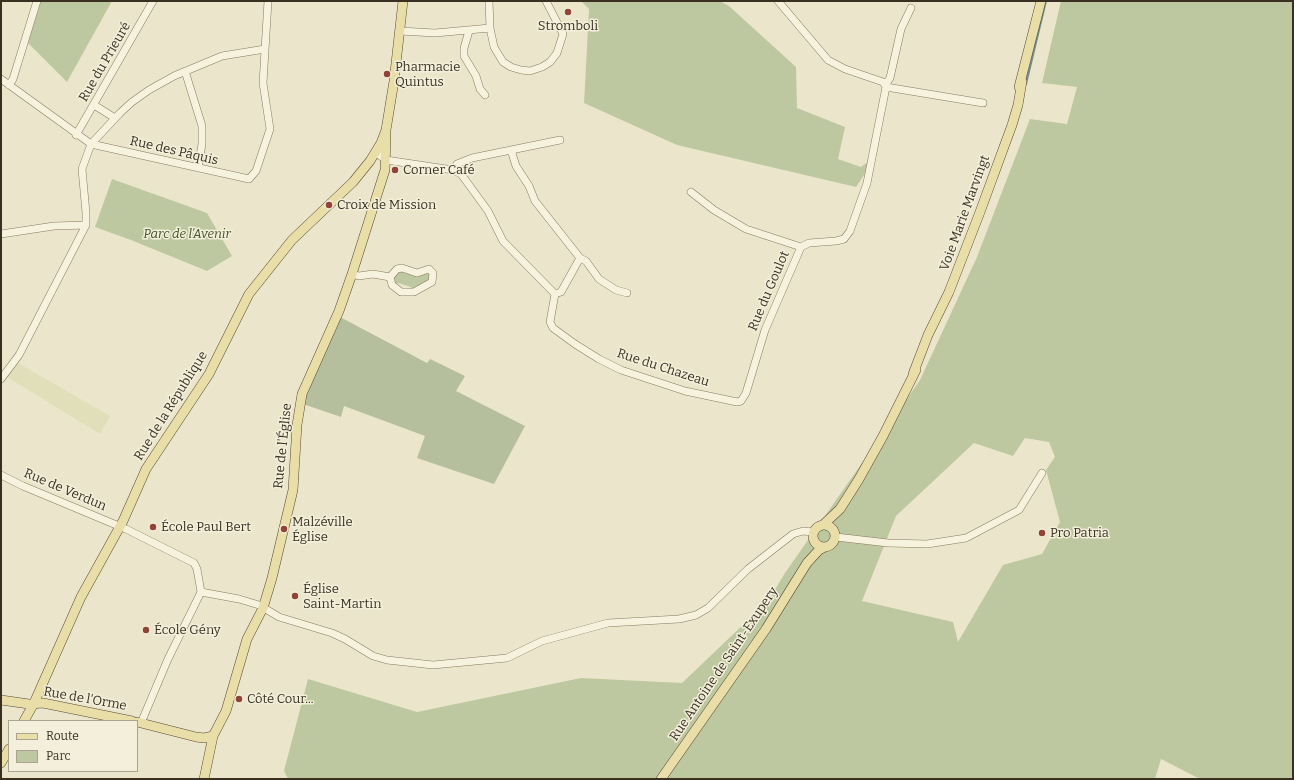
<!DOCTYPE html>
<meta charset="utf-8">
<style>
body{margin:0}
#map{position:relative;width:1294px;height:780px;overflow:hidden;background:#ebe6cb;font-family:Bitter,serif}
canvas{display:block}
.frame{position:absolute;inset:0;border:2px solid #393022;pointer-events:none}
.legend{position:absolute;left:8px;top:720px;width:130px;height:52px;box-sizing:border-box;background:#f3efda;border:1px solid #a9a390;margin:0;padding:5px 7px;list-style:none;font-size:12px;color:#393022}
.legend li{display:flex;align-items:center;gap:8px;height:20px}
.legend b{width:20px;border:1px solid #a9a390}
</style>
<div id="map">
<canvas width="1294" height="780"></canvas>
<div class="frame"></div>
<ul class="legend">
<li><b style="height:5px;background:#e9dea8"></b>Route</li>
<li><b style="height:11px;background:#bec8a0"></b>Parc</li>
</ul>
</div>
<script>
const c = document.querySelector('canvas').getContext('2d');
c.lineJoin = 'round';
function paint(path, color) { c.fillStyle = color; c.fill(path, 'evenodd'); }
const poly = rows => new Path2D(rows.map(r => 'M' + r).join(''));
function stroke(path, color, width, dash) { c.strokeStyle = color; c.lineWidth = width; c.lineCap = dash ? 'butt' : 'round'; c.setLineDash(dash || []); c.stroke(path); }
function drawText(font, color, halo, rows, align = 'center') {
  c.font = font + ' Bitter,serif'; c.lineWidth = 3; c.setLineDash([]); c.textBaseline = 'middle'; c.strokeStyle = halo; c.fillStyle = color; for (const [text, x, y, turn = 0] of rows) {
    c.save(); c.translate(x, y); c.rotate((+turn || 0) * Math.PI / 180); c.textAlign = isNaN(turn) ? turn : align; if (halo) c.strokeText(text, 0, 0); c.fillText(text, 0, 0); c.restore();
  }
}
const farmland = poly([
 [18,363,110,416,100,434,7,377]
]);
const green = poly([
 [41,1,112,1,67,82,28,43],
 [581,1,720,1,729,6,796,67,797,108,845,127,838,159,861,167,877,155,856,187,677,145,584,103,589,9],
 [1061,1,1293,1,1293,779,1200,779,1161,759,1155,779,288,779,284,771,308,679,417,712,581,678,682,683,768,601,785,573,920,380,977,257,1030,119,1067,124,1077,87,1042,83],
 [1025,438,1049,442,1055,457,1046,470,1060,522,1042,554,1003,565,958,642,953,622,862,601,896,516,974,443,1013,456],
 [112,179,207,213,232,256,207,271,131,240,95,227],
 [400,270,429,273,430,280,409,291,411,287,398,283,395,285,393,283,394,275]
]);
const cemetery = poly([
 [340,317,427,363,430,359,465,376,456,391,525,426,494,484,417,458,425,436,344,406,341,417,303,404]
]);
const stream = poly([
 [1026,84,1046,1]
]);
const minor = poly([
 [778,1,828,60,845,69,883,82,886,87],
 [490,28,494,47,503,62,511,67,521,70,530,71,542,67,550,62,557,53,563,34,546,1],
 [400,31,435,33,490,28,489,1],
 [469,31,464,48,464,56,476,76,480,89,485,95],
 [185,71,202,126,202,144,198,168],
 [1,79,91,144,249,179,256,171,270,129,263,83,268,1],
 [886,84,890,78,901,29,911,8],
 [9,85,13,79,37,1],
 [886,87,983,103],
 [94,105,115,118],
 [76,135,153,1],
 [511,150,516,166,529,186,535,201,580,258,586,261,599,279,616,290,627,293],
 [376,153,386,160,453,170,461,174,488,211,503,241,555,294,550,322,553,328,575,344,599,359,621,370,685,391,737,402,741,401,746,393,765,330,801,247,809,243,836,241,844,239,850,231,867,183,886,87],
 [453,170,457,164,472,158,560,140],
 [691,192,714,210,746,229,801,247],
 [1,234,54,226,86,225],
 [402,268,417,273,429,269,433,273,432,282,414,292,401,292,392,285,390,277,397,269,402,268],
 [352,274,359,276,373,274,390,277],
 [555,294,561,292,580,258],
 [1,379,19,355,86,225,86,213,82,169,91,144,120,113,132,102,149,90,174,76,222,56,265,49],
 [1,475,23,486,126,529,194,563,197,569,201,592],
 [836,537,888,543,927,544,966,538,1019,510,1042,473],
 [201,592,239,599,259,605,279,617,332,633,345,639,373,656,387,660,433,665,507,658,542,641,608,623,679,619,696,615,708,608,748,569,793,534,803,531,813,532],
 [141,723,168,659,201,592]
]);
const major = poly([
 [1019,87,1041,1],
 [913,374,928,335,949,292,980,212,1012,125,1018,105,1022,81],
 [824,524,840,509,859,479,883,436,916,370],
 '813 536a11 11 0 1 1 22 0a11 11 0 1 1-22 0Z',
 [1,700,29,704,43,703,132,721],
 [24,721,34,703,81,597,123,521,146,469,209,374,249,294,292,240,353,182,370,161,381,143,386,130,394,81,403,1],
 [137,722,196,737,204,738,213,736],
 [1,763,9,749],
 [204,779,213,736,226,711,247,639,263,608,272,578,293,490,297,425,302,394,339,311,352,274,385,170,386,133],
 [661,779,766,629,807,563,819,550,825,547]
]);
const markers = [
 [568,12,4,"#904336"],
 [387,74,4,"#904336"],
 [395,170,4,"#904336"],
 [329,205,4,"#904336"],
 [153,527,4,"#904336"],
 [284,529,4,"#904336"],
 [1042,533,4,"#904336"],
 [295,596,4,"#904336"],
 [146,630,4,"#904336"],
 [239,699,4,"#904336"]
];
const poiNames = [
 ["Stromboli",568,26,"center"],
 ["Pharmacie",395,67],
 ["Quintus",395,82],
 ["Corner Café",403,170],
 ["Croix de Mission",337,205],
 ["Malzéville",292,522],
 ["Église",292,537],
 ["École Paul Bert",161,527],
 ["Pro Patria",1050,533],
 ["Église",303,589],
 ["Saint-Martin",303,604],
 ["École Gény",154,630],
 ["Côté Cour...",247,699]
];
const streetNames = [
 ["Rue du Prieuré",105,62,-60],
 ["Rue des Pâquis",174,151,13],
 ["Voie Marie Marvingt",965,213,-70],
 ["Rue du Goulot",769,291,-67],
 ["Rue du Chazeau",663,368,18],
 ["Rue de la République",171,406,-58],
 ["Rue de l'Église",283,446,-84],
 ["Rue de Verdun",65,490,23],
 ["Rue Antoine de Saint-Exupery",724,664,-56],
 ["Rue de l'Orme",85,699,10]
];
const parkNames = [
 ["Parc de l’Avenir",187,234]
];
paint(farmland, '#e0dfb9');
paint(green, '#bec8a0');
paint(cemetery, '#b6bf9d');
stroke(stream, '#728e8b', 2);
stroke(minor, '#867a61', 8);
stroke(major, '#554834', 10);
stroke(minor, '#f6f2de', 7);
stroke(major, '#e9dea8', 9);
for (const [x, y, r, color] of markers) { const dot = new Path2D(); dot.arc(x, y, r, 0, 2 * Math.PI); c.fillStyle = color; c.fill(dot); stroke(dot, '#f3efda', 1.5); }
drawText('13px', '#393022', '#f3efda', poiNames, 'left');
drawText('13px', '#393022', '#f3efda', streetNames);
drawText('italic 13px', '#43532b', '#f3efda', parkNames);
</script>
